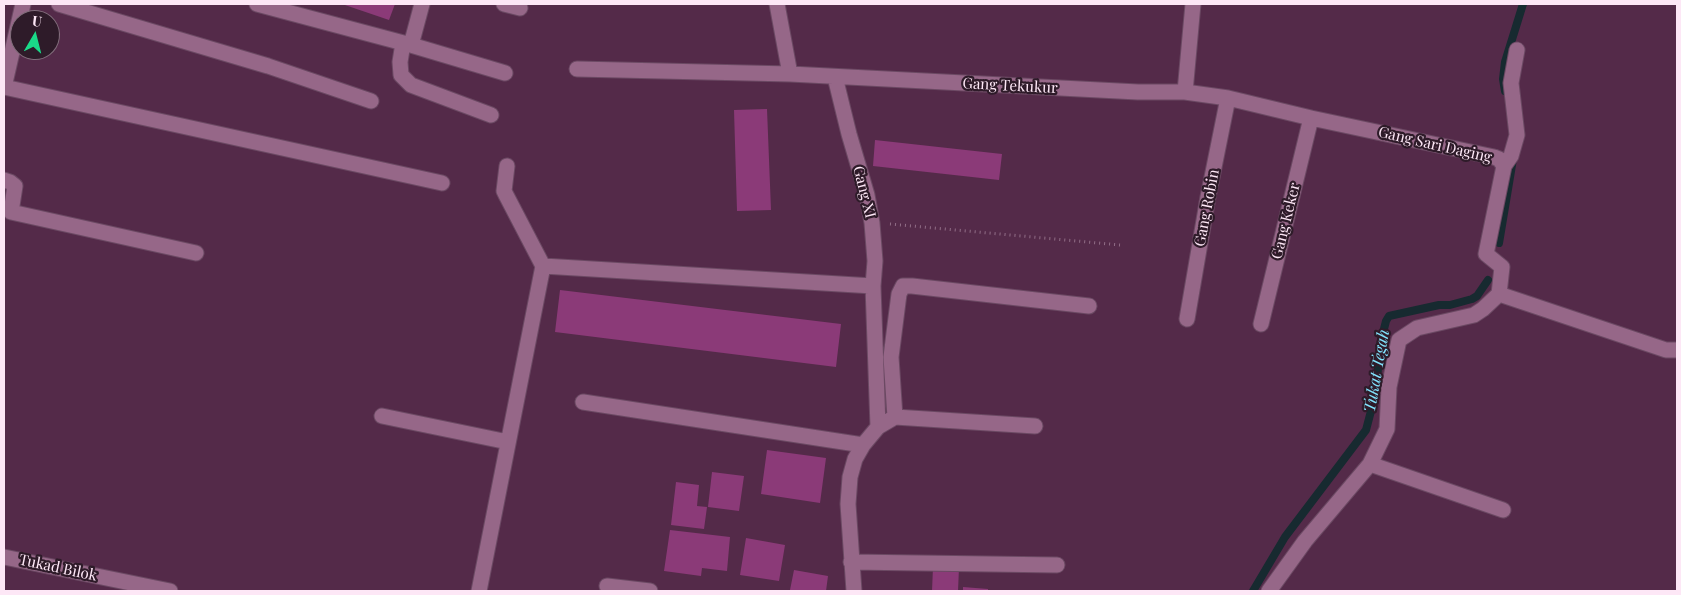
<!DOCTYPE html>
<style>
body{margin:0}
#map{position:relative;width:1681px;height:595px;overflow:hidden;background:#542a49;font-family:"Playfair Display",serif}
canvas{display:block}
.frame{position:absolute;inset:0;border:5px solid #fde7f6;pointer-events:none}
.north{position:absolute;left:10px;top:10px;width:50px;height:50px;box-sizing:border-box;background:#2e1b29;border:1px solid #816d7b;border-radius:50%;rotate:8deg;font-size:14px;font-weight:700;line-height:20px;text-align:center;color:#fde7f6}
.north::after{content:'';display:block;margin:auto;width:18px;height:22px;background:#1ad988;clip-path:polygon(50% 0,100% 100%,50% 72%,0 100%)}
</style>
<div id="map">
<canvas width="1681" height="595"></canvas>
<div class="frame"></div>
<div class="north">U</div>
</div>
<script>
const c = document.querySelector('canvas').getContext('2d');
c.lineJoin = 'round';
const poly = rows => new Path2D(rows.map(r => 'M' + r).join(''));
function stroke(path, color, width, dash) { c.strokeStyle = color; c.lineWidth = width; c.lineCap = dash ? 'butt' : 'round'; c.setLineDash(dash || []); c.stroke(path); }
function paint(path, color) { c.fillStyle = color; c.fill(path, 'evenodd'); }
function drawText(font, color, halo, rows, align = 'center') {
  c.font = font + ' "Playfair Display",serif'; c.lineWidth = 4.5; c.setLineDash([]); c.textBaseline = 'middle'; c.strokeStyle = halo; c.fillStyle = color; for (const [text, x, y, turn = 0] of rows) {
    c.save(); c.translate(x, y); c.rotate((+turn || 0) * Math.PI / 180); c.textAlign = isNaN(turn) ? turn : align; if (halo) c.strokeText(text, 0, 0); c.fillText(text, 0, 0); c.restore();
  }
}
const stream = poly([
 [1505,91,1503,79,1505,62,1523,4],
 [1499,243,1513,159],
 [1253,591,1285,537,1366,430,1376,392,1380,345,1386,321,1389,316,1439,305,1450,305,1472,299,1477,296,1488,280]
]);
const building = poly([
 [342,4,395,4,389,20],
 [767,109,771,210,737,211,734,110],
 [875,140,1002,154,999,180,873,166],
 [560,290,841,324,836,367,555,332],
 [767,450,826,458,820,503,761,494],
 [712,472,744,476,739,511,708,507],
 [676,482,699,485,697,506,707,507,704,529,671,525],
 [670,530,730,537,727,571,702,568,701,576,664,571],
 [746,538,785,545,779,581,740,575],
 [933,567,959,568,958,591,932,591],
 [794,570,828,576,826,591,790,590],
 [963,587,988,589,988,591,963,591]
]);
const path = poly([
 [890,224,1120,245]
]);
const minor = poly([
 [59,4,268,66,371,101],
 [257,4,411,45,505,73],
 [504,4,520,8],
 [777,4,790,74,1138,92,1185,92,1228,98,1311,118,1494,157,1499,159,1504,166],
 [403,43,400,62,401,75,411,85,491,115],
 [411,45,422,4],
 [577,69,790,74],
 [835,77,849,134,867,195,872,223,875,261,873,286,878,427],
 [4,87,442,183],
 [4,87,23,4],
 [1185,92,1193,4],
 [4,180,10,182,15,186,11,212,196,253],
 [543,266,873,286],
 [1499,294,1666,350,1677,350],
 [1187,319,1208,197,1228,98],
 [1261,324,1311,118],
 [583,402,863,445],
 [382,416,508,442],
 [895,417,1035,426],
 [1370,464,1503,510],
 [4,557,170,591],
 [851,562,1057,565],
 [607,586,650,591],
 [479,591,543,266,506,195,504,191,507,166],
 [854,591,848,504,850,477,855,459,863,445,878,427,895,417,891,357,899,294,903,286,912,286,1089,306],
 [1269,591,1305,541,1370,464,1387,429,1389,387,1399,340,1417,328,1474,315,1483,309,1499,294,1502,267,1486,254,1504,166,1511,156,1517,135,1511,83,1517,50]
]);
const streetNames = [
 ["Gang Tekukur",1010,86,3],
 ["Gang Sari Daging",1435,145,13],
 ["Gang XI",864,192,76],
 ["Gang Robin",1207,208,-79],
 ["Gang Keker",1286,221,-76],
 ["Tukad Bilok",58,568,12]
];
const waterNames = [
 ["Tukat Tegah",1377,371,-80]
];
stroke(stream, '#172a30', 8);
paint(building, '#8b3a78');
stroke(minor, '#6b4963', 17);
stroke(path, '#916e87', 3, [1, 4]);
stroke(minor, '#966788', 15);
drawText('15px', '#fde7f6', '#2e1b29', streetNames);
drawText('italic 16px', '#82e3fd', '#2e1b29', waterNames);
</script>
